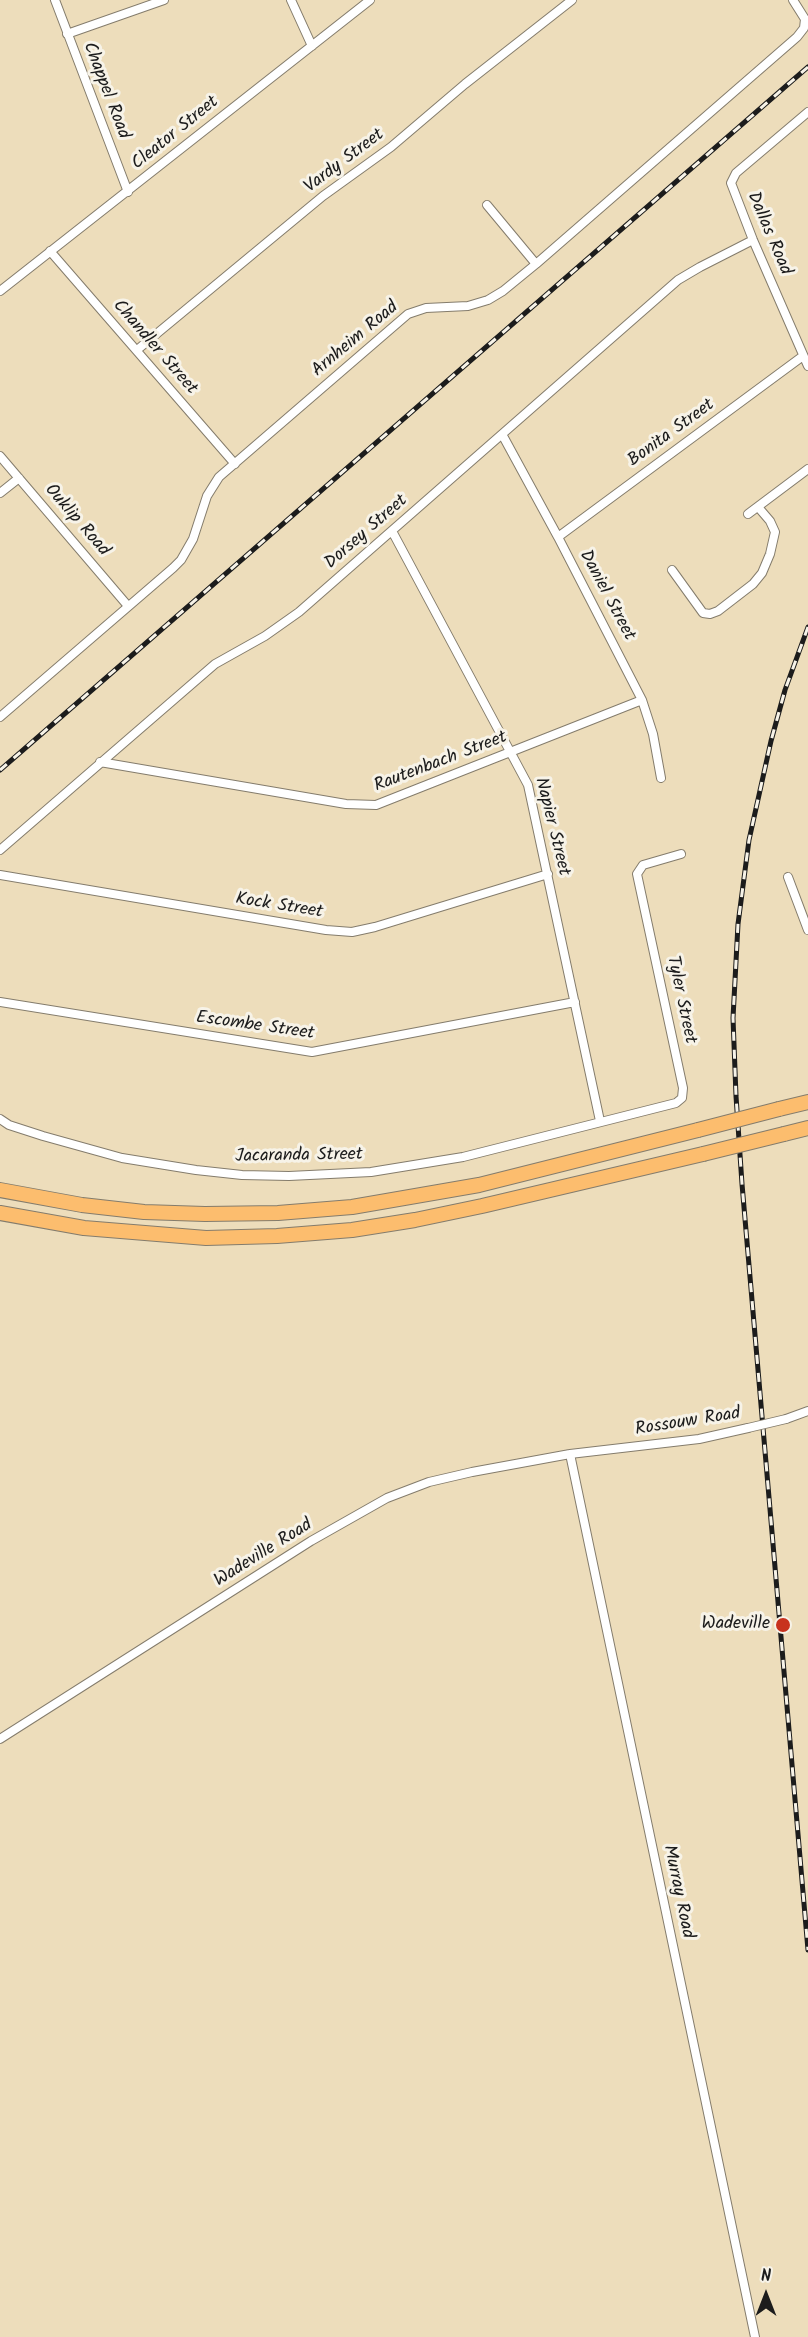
<!DOCTYPE html>
<style>
body{margin:0}
#map{position:relative;width:808px;height:2337px;overflow:hidden;background:#edddbb;font-family:Kalam,sans-serif}
canvas{display:block}
.north{position:absolute;left:736px;top:2265px;width:60px;height:60px;-webkit-text-stroke:4px #f7f3e8;paint-order:stroke;rotate:0deg;font-size:16px;font-weight:700;line-height:24px;text-align:center;color:#1c1c1c}
.north::after{content:'';display:block;margin:auto;width:21px;height:27px;background:#1c1c1c;clip-path:polygon(50% 0,100% 100%,50% 72%,0 100%)}
</style>
<div id="map">
<canvas width="808" height="2337"></canvas>
<div class="north">N</div>
</div>
<script>
const c = document.querySelector('canvas').getContext('2d');
c.lineJoin = 'round';
const poly = rows => new Path2D(rows.map(r => 'M' + r).join(''));
function stroke(path, color, width, dash) { c.strokeStyle = color; c.lineWidth = width; c.lineCap = dash ? 'butt' : 'round'; c.setLineDash(dash || []); c.stroke(path); }
function drawText(font, color, halo, rows, align = 'center') {
  c.font = font + ' Kalam,sans-serif'; c.lineWidth = 6; c.setLineDash([]); c.textBaseline = 'middle'; c.strokeStyle = halo; c.fillStyle = color; for (const [text, x, y, turn = 0] of rows) {
    c.save(); c.translate(x, y); c.rotate((+turn || 0) * Math.PI / 180); c.textAlign = isNaN(turn) ? turn : align; if (halo) c.strokeText(text, 0, 0); c.fillText(text, 0, 0); c.restore();
  }
}
const minor = poly([
 [55,0,128,192],
 [291,0,312,46],
 [67,34,164,0],
 [808,112,736,173,731,183,753,240,808,366],
 [487,205,536,264],
 [50,251,235,464],
 [0,291,370,0],
 [137,350,323,196,391,147,465,84,572,0],
 [503,436,558,537,642,700,653,734,661,778],
 [0,456,128,606],
 [0,493,19,478],
 [748,514,808,469],
 [392,531,528,785,600,1121],
 [558,537,803,356],
 [672,570,703,613,710,614,718,611,753,584,762,573,770,554,775,532,770,521,758,507],
 [0,717,173,568,181,560,193,539,207,496,219,477,408,314,426,308,468,306,488,300,503,291,536,264,797,37,804,28,805,19,793,0],
 [100,762,346,804,376,805,642,700],
 [0,850,215,664,265,636,299,612,678,280,700,267,753,240],
 [0,875,326,930,352,932,375,927,548,874],
 [788,877,808,930],
 [0,1002,312,1052,575,1002],
 [0,1119,9,1125,43,1136,122,1158,196,1170,242,1175,289,1176,371,1172,463,1157,676,1103,682,1098,683,1088,637,874,643,865,681,854],
 [786,1419,808,1411],
 [570,1454,755,2337],
 [0,1739,311,1541,387,1498,429,1482,472,1472,570,1454,699,1439,748,1428]
]);
const motorway = poly([
 [779,1109,808,1102],
 [784,1134,808,1128],
 [0,1190,82,1205,144,1212,205,1214,278,1213,352,1207,479,1185,698,1130],
 [0,1213,84,1228,206,1238,277,1236,352,1230,415,1220,482,1206,703,1154]
]);
const rail = poly([
 [808,627,785,690,771,741,749,840,738,924,733,1018,736,1096,742,1184,808,1950],
 [0,770,808,67]
]);
const minorBridge = poly([
 [748,1428,786,1419]
]);
const motorwayBridge = poly([
 [698,1130,779,1109],
 [703,1154,784,1134]
]);
const markers = [
 [783,1625,8,"#c8321e"]
];
const streetNames = [
 ["Chappel Road",105,91,69],
 ["Cleator Street",176,134,-39],
 ["Vardy Street",345,162,-37],
 ["Dallas Road",768,234,67],
 ["Arnheim Road",356,340,-40],
 ["Chandler Street",154,348,49],
 ["Bonita Street",672,434,-36],
 ["Ouklip Road",76,521,49],
 ["Dorsey Street",367,533,-41],
 ["Daniel Street",606,596,62],
 ["Rautenbach Street",441,763,-21],
 ["Napier Street",551,827,76],
 ["Kock Street",279,907,9],
 ["Tyler Street",680,1000,78],
 ["Escombe Street",255,1027,8],
 ["Jacaranda Street",299,1157,-1],
 ["Rossouw Road",688,1423,-9],
 ["Wadeville Road",264,1554,-32],
 ["Murray Road",677,1892,78]
];
const poiNames = [
 ["Wadeville",770,1625]
];
stroke(minor, '#847c6c', 10);
stroke(motorway, '#847c6c', 16);
stroke(minor, '#fff', 8);
stroke(motorway, '#fcbd6e', 14);
stroke(rail, '#1c1c1c', 5);
stroke(rail, '#f7f3e8', 3, [9]);
stroke(minorBridge, '#847c6c', 10, []);
stroke(motorwayBridge, '#847c6c', 16, []);
stroke(minorBridge, '#fff', 8);
stroke(motorwayBridge, '#fcbd6e', 14);
for (const [x, y, r, color] of markers) { const dot = new Path2D(); dot.arc(x, y, r, 0, 2 * Math.PI); c.fillStyle = color; c.fill(dot); stroke(dot, '#f7f3e8', 2); }
drawText('18px', '#1c1c1c', '#f7f3e8', streetNames);
drawText('18px', '#1c1c1c', '#f7f3e8', poiNames, 'right');
</script>
